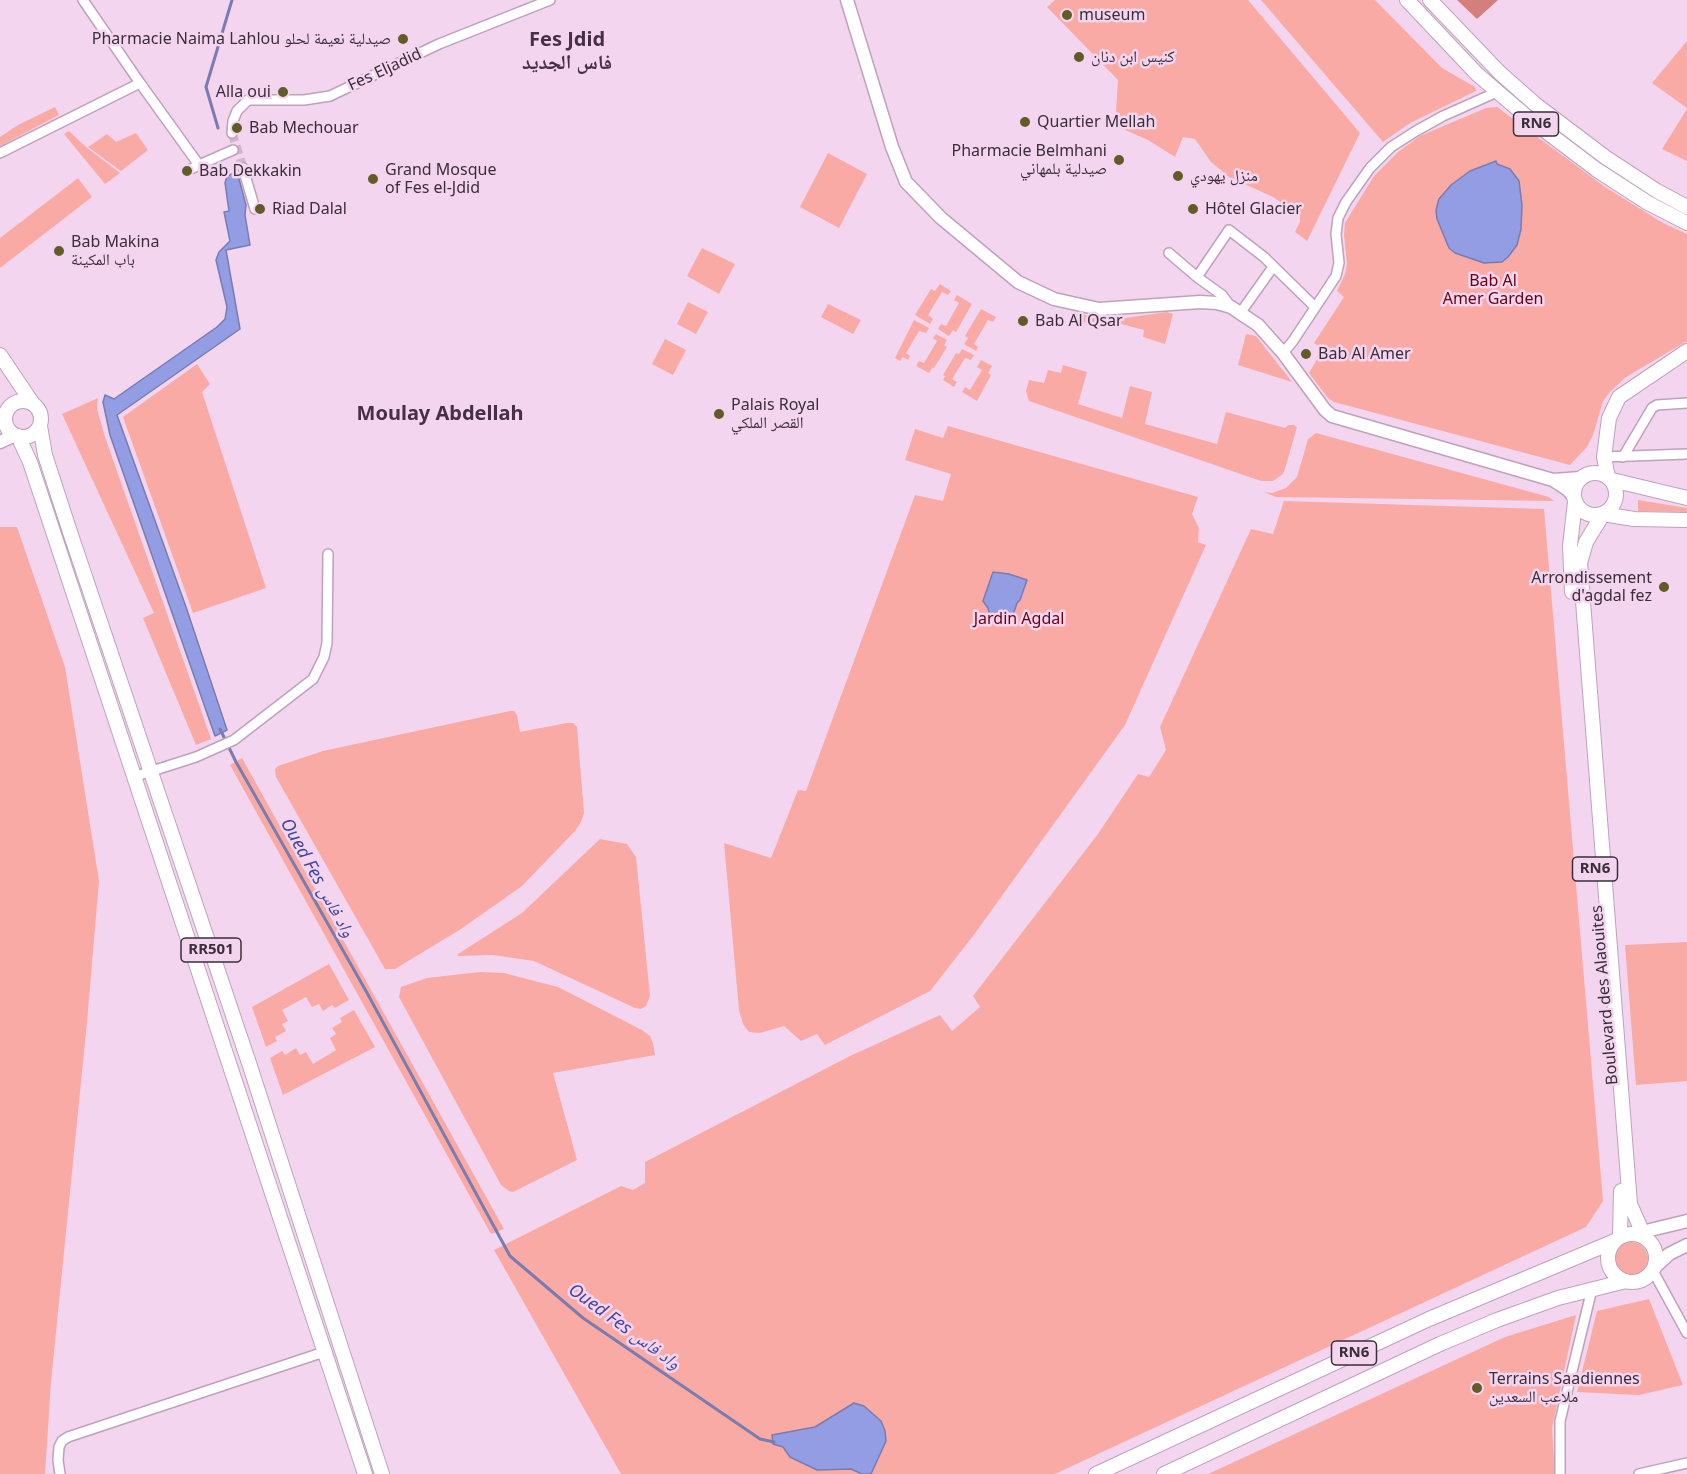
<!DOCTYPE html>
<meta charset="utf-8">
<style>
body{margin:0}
canvas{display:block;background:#f4d5f0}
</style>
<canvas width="1687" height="1474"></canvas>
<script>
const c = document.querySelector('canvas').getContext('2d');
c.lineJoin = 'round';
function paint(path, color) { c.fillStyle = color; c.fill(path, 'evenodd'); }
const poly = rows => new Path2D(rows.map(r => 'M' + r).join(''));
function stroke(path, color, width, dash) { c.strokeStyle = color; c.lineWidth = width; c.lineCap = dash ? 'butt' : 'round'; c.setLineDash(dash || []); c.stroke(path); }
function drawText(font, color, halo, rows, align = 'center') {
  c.font = font + ' "Noto Sans","Noto Naskh Arabic",sans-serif'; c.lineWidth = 5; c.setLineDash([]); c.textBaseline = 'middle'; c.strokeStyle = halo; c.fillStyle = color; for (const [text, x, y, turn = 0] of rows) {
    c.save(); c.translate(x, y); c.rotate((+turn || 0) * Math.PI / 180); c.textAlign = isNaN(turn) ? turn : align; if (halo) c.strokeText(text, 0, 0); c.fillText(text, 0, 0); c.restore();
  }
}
const green = poly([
 [1055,0,1248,0,1360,133,1307,241,1295,232,1300,222,1300,215,1273,197,1229,177,1211,162,1195,139,1183,137,1175,157,1148,140,1123,129,1116,111,1118,80,1047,7],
 [1261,0,1375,0,1442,68,1475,87,1476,91,1410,123,1383,142],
 [1687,41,1687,108,1652,83],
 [55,107,59,115,0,146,0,137,18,125],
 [1497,107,1605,187,1663,223,1687,234,1687,341,1626,377,1610,392,1603,401,1593,435,1587,447,1570,465,1334,402,1328,398,1309,373,1323,349,1314,343,1344,297,1337,291,1345,274,1347,264,1344,235,1345,223,1374,176,1398,152,1420,136,1486,108],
 [1687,109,1687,161,1662,149],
 [69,131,86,147,120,173,105,184,64,134],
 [136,133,148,150,121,171,88,147,107,134,116,142],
 [828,153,867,174,839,228,800,207],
 [78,178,92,197,0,268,0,238],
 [702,248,735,264,719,294,687,276],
 [940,284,951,291,948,295,942,292,928,315,933,319,930,324,915,315,931,289,935,291],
 [957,295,972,304,956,332,953,330,949,336,938,329,941,324,946,326,959,303,954,300],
 [688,302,708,312,696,334,677,324],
 [828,304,861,320,853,334,821,317],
 [981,309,996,317,993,322,988,320,974,344,978,347,976,351,964,344,968,338,965,336],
 [1167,312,1173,314,1165,344,1143,337,1144,330,1102,319,1099,326,1076,320,1078,313,1101,319,1125,318],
 [914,320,929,328,926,333,919,331,906,353,910,356,908,360,903,357,900,361,895,358],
 [936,334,947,340,944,345,947,347,934,368,932,368,929,373,916,366,919,361,924,363,937,341,933,338],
 [1246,334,1256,336,1292,382,1238,365],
 [665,339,686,350,673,375,652,364],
 [962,349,974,355,971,360,965,358,952,379,957,382,954,387,943,380,945,376,943,375,956,353,959,354],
 [981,360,992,366,988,373,991,375,977,401,962,392,965,387,970,390,982,370,977,367],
 [197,364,210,384,202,392,266,588,193,613,123,417],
 [1063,365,1087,372,1078,404,1122,418,1130,386,1152,392,1145,424,1217,444,1226,412,1285,428,1288,425,1294,425,1297,427,1285,469,1283,474,1273,481,1261,481,1029,401,1026,391,1029,380,1044,383,1048,370,1061,373],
 [98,398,97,409,105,437,211,739,196,745,143,618,154,613,62,414],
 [948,426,1198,497,1192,514,1199,528,1198,542,1206,545,1125,725,973,936,930,991,825,1045,817,1034,801,1041,784,1026,760,1033,749,1032,743,1024,739,1010,724,843,771,858,798,790,806,791,915,495,943,501,951,474,905,460,915,429,943,438],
 [1316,433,1549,497,1554,501,1276,497,1264,492,1272,493,1286,488,1297,477,1308,439],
 [1638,500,1687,508,1687,512,1638,511],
 [1284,501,1544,509,1603,1201,1586,1227,1055,1474,621,1474,494,1250,621,1186,633,1190,645,1183,645,1162,850,1056,940,1015,952,1031,980,1007,973,996,1098,834,1138,774,1149,777,1166,750,1160,727,1251,529,1273,534],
 [0,527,17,527,65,667,99,881,87,1022,51,1382,45,1474,0,1474],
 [510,711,514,711,517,715,520,732,567,723,573,723,577,727,584,813,581,822,575,831,522,886,461,929,395,969,385,969,276,777,275,769,278,766,323,751],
 [242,758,504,1229,491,1234,230,765],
 [600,839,627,844,636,857,650,996,646,1006,641,1009,635,1008,534,961,493,955,458,956,458,954,522,913],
 [1687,942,1687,1081,1636,1085,1625,945],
 [329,964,349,1000,335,1008,332,1005,323,1011,319,1004,312,1007,306,997,282,1010,288,1021,282,1024,286,1031,275,1037,277,1041,266,1047,252,1007],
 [480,972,504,973,558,987,642,1030,650,1036,653,1043,655,1055,553,1073,577,1160,513,1192,509,1191,501,1185,399,997,401,987,427,978],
 [354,1010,375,1047,283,1095,270,1058,282,1051,285,1055,296,1048,300,1055,306,1052,313,1064,336,1050,330,1038,336,1034,332,1028,342,1022,340,1018],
 '1614 1259a17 17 0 1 1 34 0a17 17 0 1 1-34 0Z',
 [1649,1299,1683,1385,1639,1395,1577,1392,1597,1311],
 [1576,1315,1552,1428,1555,1474,1208,1474,1505,1337]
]);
const forest = poly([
 [1457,0,1498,0,1477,19]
]);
const water = poly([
 [1496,161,1497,164,1510,169,1519,181,1522,205,1521,229,1517,245,1508,257,1502,262,1484,263,1455,253,1449,248,1437,219,1436,210,1439,199,1451,185,1470,171,1496,161],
 [234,173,239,179,246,205,245,215,250,245,226,250,240,329,117,415,186,607,227,730,215,736,110,435,103,402,105,395,114,399,217,327,225,319,227,307,216,260,219,252,230,241,224,212,229,211,225,183,227,176,234,173],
 [993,572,1009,574,1027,580,1020,600,1017,603,1014,612,1008,617,1006,623,990,617,988,608,983,601,993,572],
 [854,1403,864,1406,881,1421,885,1431,886,1441,871,1474,862,1474,851,1469,817,1470,790,1457,783,1447,773,1444,772,1435,815,1427,854,1403]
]);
const stream = poly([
 [218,128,206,87,232,0],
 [220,729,236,762,366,991,510,1256,583,1318,760,1439,774,1442]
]);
const streetTunnel = poly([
 [232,133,243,168]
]);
const street = poly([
 [140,83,199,165,233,150],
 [232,133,233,121,237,111,248,100,304,100,330,96,439,44,550,0],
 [0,153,140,83,83,0],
 [243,168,255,209],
 [187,171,199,165],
 [1169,253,1197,277],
 [1231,307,1222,295,1197,277,1229,230,1264,257,1315,307],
 [1241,312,1273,267],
 [1283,353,1293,341,1336,276,1339,263,1336,234,1338,218,1346,202,1370,168,1391,147,1416,131,1443,116,1497,92],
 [1604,457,1687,454],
 [1623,457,1652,408,1657,405,1687,403],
 [133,777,196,757,234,740,313,679,324,657,327,643,328,554],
 [1653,1271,1687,1333],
 [60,1474,58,1460,59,1447,62,1441,68,1437,324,1352],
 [1560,1474,1560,1421,1592,1289],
 [1639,1474,1687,1463]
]);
const secondary = poly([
 [847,0,892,147,906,182,941,218,1018,282,1054,299,1099,309,1200,302,1217,303,1231,307,1258,325,1283,353,1325,410,1332,416,1553,480,1581,478],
 [0,421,5,418],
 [0,442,15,435],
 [1553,480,1568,490,1574,497],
 [1634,1234,1687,1221],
 [1654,1268,1669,1254,1687,1245]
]);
const primary = poly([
 [1407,0,1477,74,1527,117,1597,170,1648,203,1687,223],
 [1430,0,1500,73,1535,104,1605,157,1657,191,1687,207],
 [0,355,33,404],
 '5 419a18 18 0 1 1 36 0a18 18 0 1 1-36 0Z',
 [40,426,45,455,70,532,249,1063,382,1474],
 [18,436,30,462,365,1474],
 '1574 494a21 21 0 1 1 42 0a21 21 0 1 1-42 0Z',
 [1608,477,1604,457,1609,418,1619,397,1687,351],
 [1612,480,1687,498],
 [1572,592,1570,546,1575,502],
 '1608 1258a24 24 0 1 1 48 0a24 24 0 1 1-48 0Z',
 [1620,1237,1621,1191],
 [1645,1238,1630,1204,1580,563,1586,542,1603,514,1634,519,1687,520],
 [1096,1474,1429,1319,1615,1241],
 [1164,1474,1440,1344,1497,1320,1558,1298,1626,1281]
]);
const markers = [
 [1067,15,6,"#615b27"],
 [403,39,6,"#615b27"],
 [1079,57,6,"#615b27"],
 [283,92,6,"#615b27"],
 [1025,122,6,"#615b27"],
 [237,128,6,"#615b27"],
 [1119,160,6,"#615b27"],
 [187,171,6,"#615b27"],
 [1178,176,6,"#615b27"],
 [373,179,6,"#615b27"],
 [260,209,6,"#615b27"],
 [1193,209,6,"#615b27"],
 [59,251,6,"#615b27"],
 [1023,321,6,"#615b27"],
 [1306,354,6,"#615b27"],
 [719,414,6,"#615b27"],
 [1664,587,6,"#615b27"],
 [1477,1388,6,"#615b27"]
];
const shields = [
 [1536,124,45],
 [1595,869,45],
 [211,950,60],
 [1354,1353,45]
];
const shieldNames = [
 ["RN6",1536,124],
 ["RN6",1595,869],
 ["RR501",211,950],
 ["RN6",1354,1353]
];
const poiNames = [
 ["museum",1079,15],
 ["Pharmacie Naima Lahlou صيدلية نعيمة لحلو",391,39,"right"],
 ["كنيس ابن دنان",1091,57],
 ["Alla oui",271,92,"right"],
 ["Quartier Mellah",1037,122],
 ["Bab Mechouar",249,128],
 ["Pharmacie Belmhani",1107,151,"right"],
 ["صيدلية بلمهاني",1107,169,"right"],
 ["Grand Mosque",385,170],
 ["of Fes el-Jdid",385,188],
 ["Bab Dekkakin",199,171],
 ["منزل يهودي",1190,176],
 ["Riad Dalal",272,209],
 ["Hôtel Glacier",1205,209],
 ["Bab Makina",71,242],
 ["باب المكينة",71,260],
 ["Bab Al Qsar",1035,321],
 ["Bab Al Amer",1318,354],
 ["Palais Royal",731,405],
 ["القصر الملكي",731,423],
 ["Arrondissement",1652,578,"right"],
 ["d'agdal fez",1652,596,"right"],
 ["Terrains Saadiennes",1489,1379],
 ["ملاعب السعدين",1489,1397]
];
const streetNames = [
 ["Fes Eljadid",385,70,-25],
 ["Boulevard des Alaouites",1605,995,-95]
];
const parkNames = [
 ["Bab Al",1493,281],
 ["Amer Garden",1493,299],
 ["Jardin Agdal",1019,619]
];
const waterNames = [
 ["Oued Fes واد فاس",317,878,61],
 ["Oued Fes واد فاس",624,1327,36]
];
const quarterNames = [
 ["Fes Jdid",567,40],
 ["فاس الجديد",567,63],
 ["Moulay Abdellah",440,414]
];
paint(green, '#faaaa5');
paint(forest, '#d3807c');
paint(water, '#939de4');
stroke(water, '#787cb0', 1.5);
stroke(stream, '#787cb0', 3);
stroke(streetTunnel, '#cfb4cb', 9, [9, 4.5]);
stroke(street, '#bea1ba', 12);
stroke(secondary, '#bea1ba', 15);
stroke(primary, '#bea1ba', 16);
stroke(street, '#fff', 9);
stroke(secondary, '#fff', 12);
stroke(primary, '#fff', 14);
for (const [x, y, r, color] of markers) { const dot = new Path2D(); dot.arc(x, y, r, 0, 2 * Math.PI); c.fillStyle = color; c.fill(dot); stroke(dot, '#f4d5f0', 2); }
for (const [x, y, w] of shields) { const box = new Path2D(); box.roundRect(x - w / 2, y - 12, w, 24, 4.5); c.fillStyle = '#f4d5f0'; c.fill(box); stroke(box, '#3a2e38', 1.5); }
drawText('bold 15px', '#3a2e38', null, shieldNames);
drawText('16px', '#3a2e38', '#f4d5f0', poiNames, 'left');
drawText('16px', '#3a2e38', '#f4d5f0', streetNames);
drawText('16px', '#69000f', '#f4d5f0', parkNames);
drawText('italic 18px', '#43479a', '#f4d5f0', waterNames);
drawText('bold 20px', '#472f45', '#f4d5f0', quarterNames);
</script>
